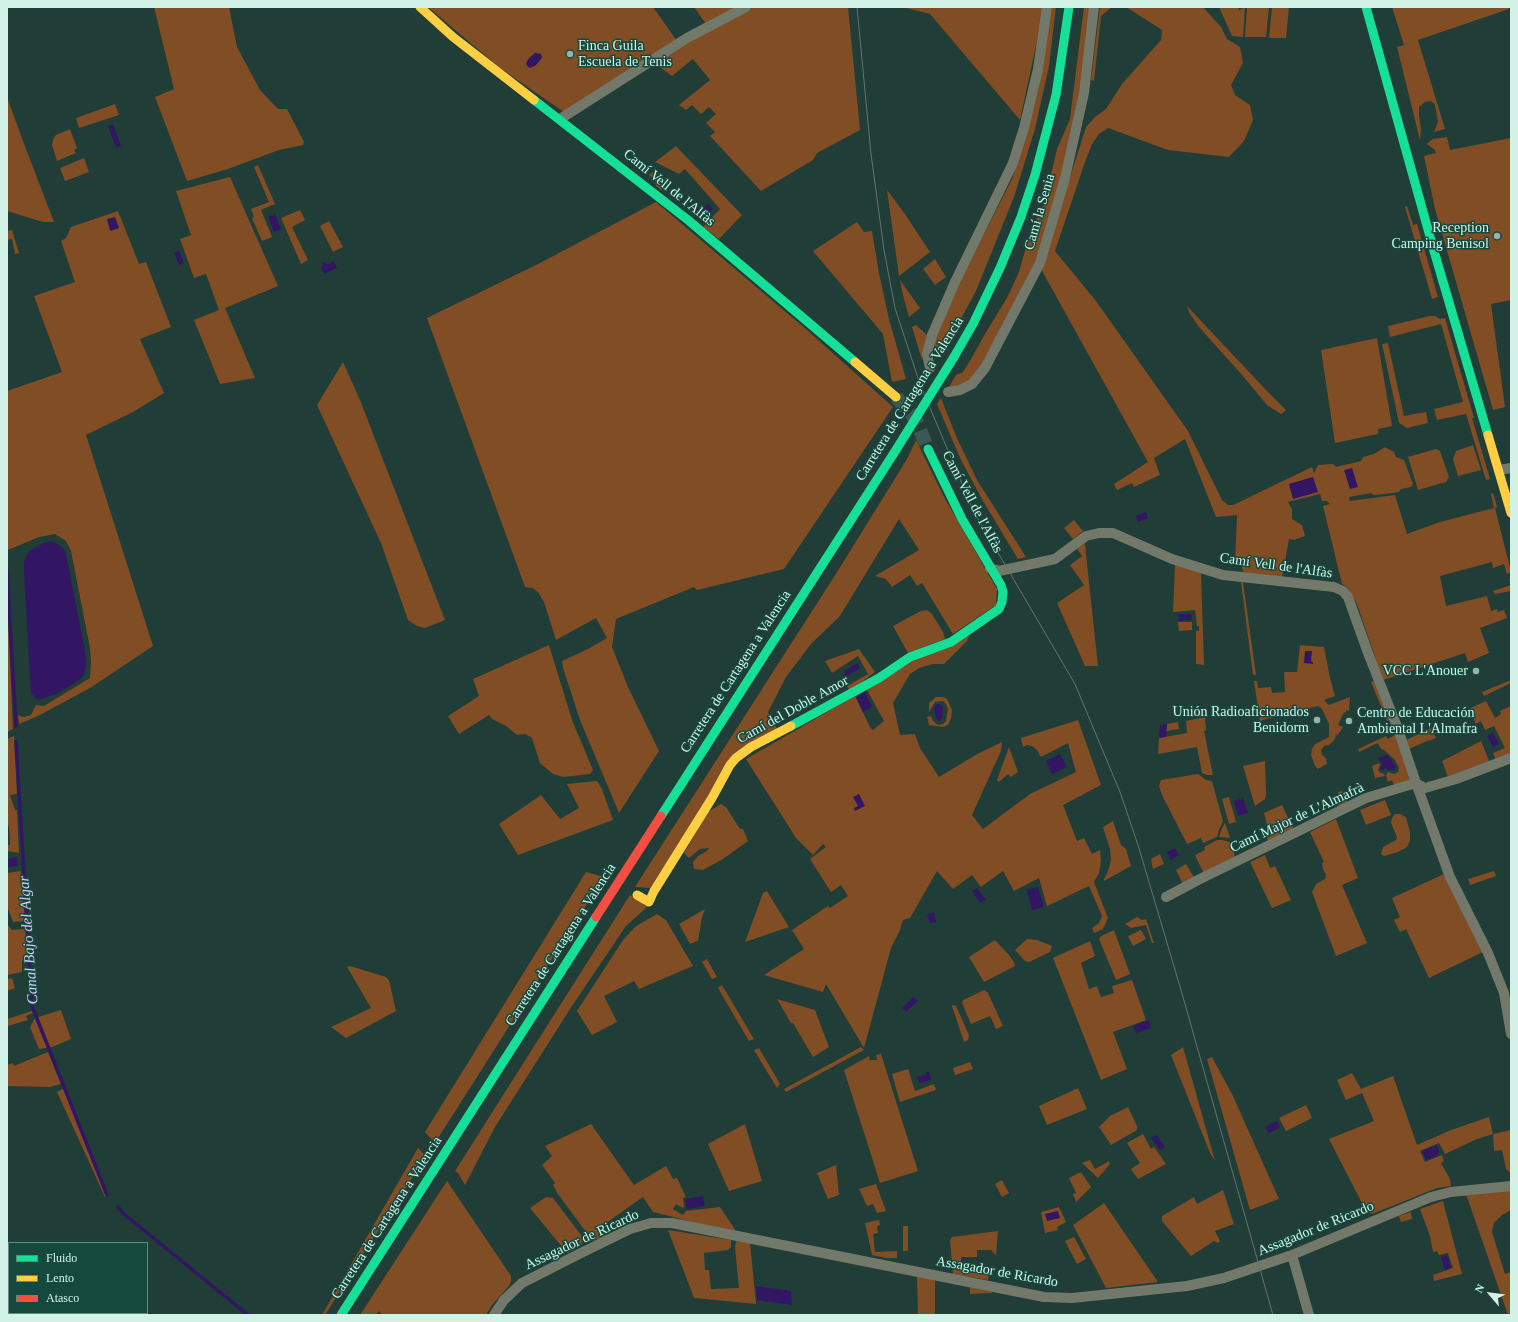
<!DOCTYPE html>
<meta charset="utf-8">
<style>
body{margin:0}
#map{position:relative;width:1518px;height:1322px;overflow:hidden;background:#213d37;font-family:Georgia,serif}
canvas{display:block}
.frame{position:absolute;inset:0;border:8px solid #d2f2e8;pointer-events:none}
.legend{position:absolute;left:8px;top:1242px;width:140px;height:72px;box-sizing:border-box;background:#15493d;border:1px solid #618d81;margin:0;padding:5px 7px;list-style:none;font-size:12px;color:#d2f2e8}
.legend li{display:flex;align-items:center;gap:8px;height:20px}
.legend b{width:20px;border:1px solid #618d81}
.north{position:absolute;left:1470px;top:1274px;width:40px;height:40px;-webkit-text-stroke:3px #15493d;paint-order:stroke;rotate:298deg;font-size:11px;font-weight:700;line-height:16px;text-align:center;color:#d2f2e8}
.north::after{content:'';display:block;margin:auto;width:14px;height:18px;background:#d2f2e8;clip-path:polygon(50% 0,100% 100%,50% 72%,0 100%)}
</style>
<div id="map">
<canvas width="1518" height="1322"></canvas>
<div class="frame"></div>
<ul class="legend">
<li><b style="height:5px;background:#16e098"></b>Fluido</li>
<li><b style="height:5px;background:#ffcf43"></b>Lento</li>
<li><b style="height:5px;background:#f24e42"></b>Atasco</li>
</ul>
<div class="north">N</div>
</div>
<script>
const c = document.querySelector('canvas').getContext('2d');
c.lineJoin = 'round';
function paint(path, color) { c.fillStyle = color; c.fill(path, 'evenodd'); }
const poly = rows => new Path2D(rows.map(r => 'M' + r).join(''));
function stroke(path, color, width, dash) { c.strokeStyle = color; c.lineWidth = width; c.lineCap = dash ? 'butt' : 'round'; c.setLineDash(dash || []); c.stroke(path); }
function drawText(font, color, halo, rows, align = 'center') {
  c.font = font + ' Georgia,serif'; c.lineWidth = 3; c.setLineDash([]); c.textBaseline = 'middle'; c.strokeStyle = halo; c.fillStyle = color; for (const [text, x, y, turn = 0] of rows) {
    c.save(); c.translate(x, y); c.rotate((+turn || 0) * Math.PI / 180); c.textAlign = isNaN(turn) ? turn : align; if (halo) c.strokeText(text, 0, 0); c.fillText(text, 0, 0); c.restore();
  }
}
const green = poly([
 [154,7,229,7,237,47,260,90,278,109,287,109,304,142,303,145,279,150,228,169,187,181,155,97,174,89],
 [428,7,653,7,677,41,564,112,500,68],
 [694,7,741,7,706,24],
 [754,7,848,7,860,130,817,153,813,160,761,191,710,136,715,132,706,123,716,114,709,107,701,114,692,105,686,110,679,105,710,80,693,59,672,76,661,68,656,62,677,49],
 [902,7,1043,7,1040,27,1020,120,930,14],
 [1052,7,1056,7,1049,66,1035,129,1014,197,976,291,944,350,939,352,937,351,934,344,941,323,970,262,1012,179,1022,150,1039,86],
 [1084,7,1090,7,1081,84,1060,182,1035,263,984,365,965,384,949,387,956,375,963,372,971,359,985,334,1008,296,1019,272,1030,233,1044,204,1057,149,1070,119],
 [1100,7,1112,7,1101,16,1094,81,1091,80],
 [1126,7,1203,7,1221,27,1227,39,1240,47,1243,63,1231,85,1235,95,1250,105,1253,120,1244,141,1229,157,1168,150,1108,128,1099,134,1092,144,1085,162,1055,251,1096,301,1188,431,1222,500,1228,505,1233,505,1312,467,1314,473,1318,465,1333,464,1336,467,1361,461,1363,457,1374,454,1385,447,1394,452,1396,457,1404,460,1413,484,1411,487,1401,489,1399,492,1385,494,1374,495,1371,493,1349,497,1350,501,1395,495,1407,534,1440,522,1494,508,1491,494,1493,493,1497,507,1495,508,1511,572,1507,574,1504,564,1493,568,1492,562,1440,576,1446,606,1487,596,1491,611,1497,609,1498,612,1504,610,1507,618,1480,628,1489,653,1468,662,1465,653,1383,680,1357,604,1347,587,1342,584,1323,506,1330,504,1327,501,1322,501,1320,494,1288,502,1292,509,1292,519,1302,525,1305,536,1294,540,1289,539,1282,578,1244,574,1241,565,1235,564,1237,515,1216,517,1185,439,1154,458,1160,475,1134,487,1132,483,1117,490,1114,484,1148,462,1041,269,1086,127,1095,117,1106,109,1122,84,1161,40,1162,30],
 [1219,7,1238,7,1239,10,1245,7,1243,37,1232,36],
 [1247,7,1269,7,1266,37,1245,37],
 [1272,7,1289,7,1286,38,1269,38],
 [1392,7,1509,7,1509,9,1418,40,1445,129,1434,132,1438,122,1435,105,1431,101,1425,102,1419,107,1419,116,1421,129,1420,140,1397,47,1404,45],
 [7,97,23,141,54,222,43,222,7,211],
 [115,104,119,115,79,128,76,118],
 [70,129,77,148,74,150,76,153,57,161,52,145,53,139,56,135],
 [1447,137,1450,150,1511,138,1511,300,1491,304,1505,407,1493,410,1435,209,1424,156,1436,153,1435,150,1427,144,1429,142,1433,139],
 [676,146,742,215,719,239,703,227,720,209,685,169,679,174,655,162],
 [84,158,89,172,65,181,60,168],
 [258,165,275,204,261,210,272,237,262,241,252,218,254,217,251,209,269,202,254,167],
 [654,171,669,182,661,190,656,186,655,180,649,175],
 [230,177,278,286,225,308,255,378,220,384,194,320,219,310,206,274,194,278,180,239,191,235,176,191],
 [887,190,905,214,930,252,899,276],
 [656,202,807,330,893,407,784,569,697,590,694,587,616,619,612,647,628,687,659,751,619,813,580,720,563,668,562,661,588,649,607,638,596,618,556,640,544,602,538,592,532,588,525,587,427,318,538,264],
 [1407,206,1413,225,1417,224,1438,297,1432,299,1405,207],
 [300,210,305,220,292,227,308,260,301,264,281,218],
 [118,211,139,264,146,262,171,327,140,339,164,393,133,412,86,435,153,646,90,688,38,716,19,724,18,715,23,717,31,715,36,705,44,706,90,678,91,662,90,648,71,551,66,541,55,534,39,537,8,550,7,391,62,372,34,296,75,282,61,241,66,238,71,227],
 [329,221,343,247,333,252,320,226],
 [857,222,864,232,872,231,879,273,889,319,906,379,892,382,883,334,813,251],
 [12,230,19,253,15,254,12,239,7,240,7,231],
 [935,259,946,277,935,285,923,269],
 [900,280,920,308,909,317,903,295],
 [1187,306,1267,391,1286,410,1281,414,1267,405,1243,376,1198,326,1189,312],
 [1430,316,1435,316,1440,319,1445,318,1474,418,1472,418,1490,479,1486,480,1466,414,1437,420,1434,409,1463,402,1441,324,1390,337,1388,326],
 [916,325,929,337,922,360,912,327],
 [1377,338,1392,426,1378,429,1378,434,1335,443,1321,350],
 [1388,343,1404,416,1426,412,1428,423,1407,428,1399,423,1382,344],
 [343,362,360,400,445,620,425,628,417,626,408,620,381,543,317,405],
 [941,398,956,436,977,480,1026,557,1018,559,983,501,961,460,937,404],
 [916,440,943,495,997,589,996,605,953,634,922,583,917,586,910,575,892,587,886,579,875,576,919,550,899,519,840,616,811,644,786,677,768,712,778,730,742,749,650,888,635,887,839,569,907,459],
 [1473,445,1481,470,1458,476,1453,459,1456,451],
 [1436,449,1440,451,1449,477,1446,482,1418,490,1408,457],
 [1074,520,1083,531,1073,539,1064,528],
 [1085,543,1086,554,1098,666,1085,666,1057,603,1084,585,1070,565,1082,556,1077,549],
 [1175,564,1201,572,1204,665,1196,664,1196,631,1199,631,1199,626,1197,626,1195,610,1173,612],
 [1511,578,1511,591,1495,594,1493,591,1511,585,1509,579],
 [1241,582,1243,582,1256,675,1253,675],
 [7,595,13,729,7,732],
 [927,610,932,614,943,632,945,639,908,653,893,626,921,611],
 [1178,622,1192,622,1192,630,1179,631],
 [970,635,967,641,944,664,933,664,919,668,910,674,893,703,900,735,915,734,920,748,939,777,979,753,1002,742,1001,751,972,815,983,829,1030,794,1076,772,1068,743,1041,757,1037,750,1032,746,1027,745,1023,747,1021,738,1078,720,1101,785,1063,805,1077,841,1084,838,1092,854,1100,850,1101,861,1099,873,1094,882,1108,918,1103,929,1094,933,1092,928,1099,923,1102,916,1089,886,1047,906,1039,878,1014,891,1003,871,981,887,972,875,953,889,937,871,910,918,903,920,900,930,891,948,864,1048,826,984,823,992,764,975,804,949,792,930,828,906,830,908,848,896,841,885,831,892,810,859,826,847,823,844,813,855,796,838,746,759,855,696,870,727,873,730,884,721,867,690,910,660],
 [549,645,572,720,593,770,590,774,564,777,553,774,540,763,532,738,525,734,517,735,506,726,492,719,489,715,459,734,448,716,479,696,473,679],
 [1300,645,1324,647,1330,678,1335,696,1324,700,1329,705,1350,697,1349,711,1346,710,1346,713,1344,712,1338,725,1343,727,1337,736,1336,733,1335,739,1329,745,1324,746,1321,750,1322,755,1326,758,1327,764,1318,769,1315,766,1311,755,1312,749,1315,744,1329,737,1329,724,1322,709,1318,706,1313,707,1299,712,1296,710,1260,721,1254,681,1257,681,1258,688,1271,687,1272,693,1285,692,1284,672,1297,672],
 [859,649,875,672,850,691,847,686,868,674,858,656,832,673,825,661],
 [1511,680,1511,683,1484,696,1482,692],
 [1374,681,1390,720,1387,721,1371,682],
 [936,697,943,697,947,699,952,710,951,718,948,725,943,727,929,725,927,717,931,716,933,721,938,725,943,724,946,721,948,709,946,704,943,701,935,702,929,712,929,703],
 [1486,701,1495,718,1501,714,1500,711,1511,706,1511,753,1496,760,1493,753,1505,748,1494,726,1485,730,1481,721,1476,724,1469,709],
 [1205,717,1206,730,1204,731,1213,775,1207,775,1202,773,1197,747,1158,754,1159,738,1187,733,1186,721],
 [1178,722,1179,729,1166,731,1167,724],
 [1431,728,1436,738,1429,741,1429,740,1407,750,1404,741],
 [1395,735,1410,779,1408,781,1394,785,1392,780,1388,782,1386,775,1388,772,1394,774,1398,772,1399,768,1395,760,1384,750,1381,749,1378,743,1359,752,1358,749,1386,736,1388,739],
 [14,736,17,794,10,795,15,810,17,810,19,853,7,851,7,845,10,845,9,826,7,826,7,739],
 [1481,741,1488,758,1489,763,1448,777,1442,761],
 [1009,747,1018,772,1011,777,1008,774,999,782,997,780],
 [1265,761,1266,795,1265,799,1255,806,1243,766],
 [1379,763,1380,765,1378,770,1380,773,1383,773,1385,776,1375,778,1372,766],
 [1198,774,1206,780,1212,781,1223,821,1219,830,1217,837,1203,843,1201,838,1187,844,1162,795,1159,786,1161,780],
 [597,781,602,789,613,820,518,855,499,824,541,795,560,819,579,808,567,784],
 [1342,791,1347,802,1338,807,1339,798,1338,792],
 [1229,797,1236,822,1229,824,1222,799],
 [1385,800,1391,815,1366,825,1360,810],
 [721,804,726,807,740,829,743,829,748,841,723,859,703,870,694,869,693,862,698,856,707,851,709,848,700,849,689,858,684,853,708,812],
 [1282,805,1294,830,1269,843,1266,836,1269,833,1264,813],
 [1395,814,1400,814,1406,817,1410,832,1410,841,1407,847,1398,852,1384,856,1381,854,1383,847,1396,840,1397,837,1391,823,1392,818],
 [1336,819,1358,878,1342,885,1367,943,1336,956,1312,892,1316,884,1325,879,1326,875,1323,869,1322,863,1324,862,1310,832],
 [1113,821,1121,845,1126,849,1131,866,1104,881,1104,879,1108,871,1111,860,1110,849,1103,827],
 [1225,823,1230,838,1219,837,1222,828],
 [1217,840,1223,840,1232,843,1235,858,1204,874,1195,855,1205,850,1204,847],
 [1160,854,1164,864,1153,869,1151,859],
 [1265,855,1270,868,1275,866,1291,900,1272,908,1250,862],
 [1186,864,1195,879,1183,884,1176,870],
 [21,871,25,921,13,922,7,906,7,873],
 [1494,871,1496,876,1470,885,1468,879],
 [586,872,604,877,435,1143,425,1132],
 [1444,874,1483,952,1429,978,1406,929,1400,932,1394,920,1400,917,1392,898],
 [767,891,789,927,745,942,763,893],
 [630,895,647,907,626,926,572,1006,495,1127,465,1185,458,1173,455,1171],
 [705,909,702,917,698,941,690,944,679,924],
 [657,914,666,920,693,966,639,989,634,981,604,996,617,1022,592,1035,577,1011,623,940,636,926],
 [1137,917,1142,920,1146,919,1154,943,1152,943,1146,925,1131,928,1125,924],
 [7,924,12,930,25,929,28,960,22,961,22,972,7,975],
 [1114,930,1130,974,1116,980,1099,939,1101,936],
 [1141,930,1146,939,1133,946,1128,936],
 [1027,939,1037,940,1052,946,1050,952,1029,962,1025,961,1015,950],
 [995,940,1009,955,1014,962,1015,966,984,982,969,957],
 [1090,941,1095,956,1081,963,1089,989,1097,986,1101,997,1114,993,1112,986,1132,980,1146,1020,1113,1032,1127,1069,1101,1080,1053,958],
 [707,959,717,977,712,979,702,962],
 [350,966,386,977,389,980,396,1011,346,1038,331,1027,371,1008,347,967],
 [12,978,15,988,7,991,7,979],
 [722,985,754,1039,749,1041,718,988],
 [984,990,988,993,1003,1026,996,1029,990,1016,971,1024,962,1003,963,1000],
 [777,999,815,1010,829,1047,813,1057,793,1023,791,1023],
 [954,1005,956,1006,969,1035,968,1040,964,1042,952,1006],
 [61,1010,71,1039,52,1047,39,1049,30,1027,35,1018],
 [32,1011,33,1013,26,1016,28,1020,8,1026,7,1019],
 [861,1047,864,1050,786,1092,784,1089],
 [1183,1047,1215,1161,1210,1153,1171,1055],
 [759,1048,780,1084,777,1088,754,1050],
 [48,1052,61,1084,50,1087,7,1086,7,1065,13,1063,14,1066],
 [881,1054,918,1171,880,1183,844,1070,869,1056,870,1060,877,1060,876,1055],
 [1212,1057,1233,1096,1279,1199,1250,1210,1207,1059],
 [970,1062,973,1069,955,1075,953,1068],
 [908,1069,915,1091,934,1084,936,1090,900,1102,892,1074],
 [1352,1073,1361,1089,1393,1076,1417,1145,1451,1130,1489,1117,1493,1134,1511,1130,1511,1173,1506,1169,1502,1150,1494,1151,1493,1134,1477,1139,1445,1154,1439,1143,1420,1151,1425,1162,1442,1155,1444,1161,1441,1163,1450,1179,1451,1186,1437,1188,1372,1214,1364,1207,1329,1139,1374,1121,1362,1093,1346,1100,1337,1080],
 [64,1088,106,1196,105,1197,57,1092],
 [1078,1088,1087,1109,1047,1125,1039,1106],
 [1306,1105,1312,1118,1286,1131,1279,1118],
 [1128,1107,1137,1126,1137,1130,1111,1145,1099,1127,1110,1116],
 [591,1124,634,1185,666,1166,673,1179,677,1178,686,1197,683,1198,684,1206,683,1208,676,1204,673,1209,683,1215,686,1211,720,1207,736,1231,691,1222,681,1219,653,1212,643,1197,602,1226,607,1235,593,1241,586,1232,558,1194,553,1185,555,1183,542,1165,552,1156,545,1146],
 [745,1124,762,1181,729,1191,708,1144],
 [1143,1134,1151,1149,1154,1147,1166,1164,1138,1179,1131,1169,1140,1163,1127,1143],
 [418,1148,426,1156,325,1315,322,1315],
 [1090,1160,1095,1169,1109,1161,1110,1164,1098,1178,1082,1163],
 [836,1165,839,1195,828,1199,817,1173],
 [1081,1172,1091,1187,1076,1202,1073,1194,1076,1193,1069,1178],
 [1002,1180,1009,1193,1002,1197,995,1184],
 [447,1181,511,1276,511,1282,509,1286,492,1305,486,1315,382,1315,379,1311,376,1315,360,1315],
 [876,1184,886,1211,877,1213,873,1204,867,1206,859,1189],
 [1223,1190,1234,1224,1215,1231,1220,1241,1218,1243,1214,1241,1191,1256,1162,1221,1162,1216,1194,1197,1197,1204],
 [1511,1190,1511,1210,1502,1215,1494,1223,1492,1232,1505,1274,1511,1272,1511,1315,1508,1315,1466,1194],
 [546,1197,553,1198,581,1235,582,1245,567,1253,530,1208],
 [1443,1201,1462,1274,1434,1281,1433,1275,1453,1268,1448,1253,1439,1255,1437,1251,1433,1252,1430,1236,1420,1209],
 [1104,1203,1158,1282,1106,1288,1073,1225],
 [1059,1207,1066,1222,1057,1227,1058,1230,1045,1233,1041,1212],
 [1411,1212,1412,1219,1401,1222,1399,1216],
 [879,1220,880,1225,877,1226,878,1233,873,1234,875,1252,897,1251,897,1258,886,1258,872,1255,865,1223],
 [903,1226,908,1226,908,1251,903,1251],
 [668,1230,731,1240,731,1247,728,1250,704,1253,705,1270,709,1270,711,1289,739,1288,735,1248,736,1241,750,1243,756,1304,694,1298],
 [998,1231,996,1255,991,1250,977,1250,977,1257,961,1257,961,1272,989,1273,988,1280,953,1274,950,1240,952,1237],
 [1074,1237,1086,1259,1077,1264,1065,1241],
 [917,1276,935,1280,935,1315,918,1315],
 [970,1287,992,1292,992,1293,970,1294]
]);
const water = poly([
 [535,53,541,54,542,58,535,66,530,68,527,66,526,63,529,58],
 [113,124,121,146,116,148,108,126],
 [708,204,713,209,702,219,695,211,698,208,701,210],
 [275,214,281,229,274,232,268,217],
 [115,217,119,228,110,231,107,219],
 [179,251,184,263,179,265,174,253],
 [334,261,337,268,324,274,321,268,323,266,322,263,325,262,327,265],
 [1352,468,1358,487,1350,489,1344,470],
 [1313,477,1318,492,1293,499,1289,484],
 [1146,512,1148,518,1138,522,1136,516],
 [50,541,56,543,64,549,67,559,85,651,86,666,84,675,78,681,56,694,38,700,34,697,31,692,24,574,24,562,29,551,42,544],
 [1178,614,1191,614,1192,620,1179,621],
 [1305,651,1312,651,1311,661,1313,662,1313,664,1304,663],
 [857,663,860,668,847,676,845,675,844,671],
 [865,692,872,707,863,712,856,697],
 [938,704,941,705,943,708,942,718,939,721,936,718,934,708,935,705],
 [1167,724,1166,737,1159,738,1160,725],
 [1493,733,1499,744,1493,747,1487,736],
 [1060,754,1067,767,1052,774,1046,761],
 [1387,755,1393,762,1396,767,1394,770,1390,770,1385,768,1382,771,1380,769,1383,763,1378,760,1378,758],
 [859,794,865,806,855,811,854,808,858,806,853,797],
 [1243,798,1248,813,1238,816,1234,801],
 [1175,848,1179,855,1171,860,1167,852],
 [17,857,18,866,7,867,7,859],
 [1038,887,1044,907,1032,910,1027,890],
 [977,888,986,900,980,903,972,891],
 [934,912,936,922,930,923,927,914],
 [913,997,918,1001,906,1012,902,1008],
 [1149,1020,1151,1028,1136,1033,1133,1026],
 [926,1072,929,1072,931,1080,919,1083,917,1077,926,1075],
 [1277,1121,1280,1128,1268,1133,1265,1127],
 [1157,1135,1165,1147,1160,1150,1151,1138],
 [1437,1145,1439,1150,1438,1155,1426,1160,1422,1151],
 [703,1196,705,1206,687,1209,685,1199],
 [1058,1211,1060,1218,1047,1221,1045,1214],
 [1447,1255,1451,1268,1445,1270,1441,1257],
 [1045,1276,1051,1276,1052,1279,1057,1280,1058,1282,1054,1286,1046,1286,1041,1282,1041,1278],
 [756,1286,791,1291,792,1305,757,1300]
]);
const stream = poly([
 [7,570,16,726],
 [16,742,32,1006,107,1195],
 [118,1207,124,1214,248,1315]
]);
const secondaryTunnel = poly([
 [896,397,915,418,928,449]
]);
const street = poly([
 [560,119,687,38,746,7],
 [930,368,927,354,932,335,955,282,1013,163,1024,128,1038,69,1047,7],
 [948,392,960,390,972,384,985,368,1040,263,1065,178,1084,93,1094,7],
 [1499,470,1511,468],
 [990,568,999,571,1055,559,1086,536,1099,533,1113,533,1172,559,1223,575,1334,587,1343,591,1348,597,1368,653,1398,729,1416,783,1450,877,1488,953,1504,993,1511,1034],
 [1166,897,1200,879,1366,798,1416,783,1425,788,1456,779,1511,758],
 [1292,1255,1309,1315],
 [494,1315,504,1300,522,1283,579,1254,630,1229,651,1223,672,1223,1044,1297,1072,1298,1187,1286,1224,1278,1292,1255,1431,1197,1451,1192,1511,1186]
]);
const fast = poly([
 [1366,7,1434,251,1488,435],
 [534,100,688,220,855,362],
 [954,357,973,324,1000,268,1021,217,1035,175,1056,95,1069,7],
 [791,726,879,678,910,657,951,642,999,609,1002,602,1003,592,1001,585,962,519,928,449],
 [661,816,894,453],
 [341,1315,596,917]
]);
const slow = poly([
 [420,7,453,37,534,100],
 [855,362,896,397],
 [1488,435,1511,513],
 [637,895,649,902,654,891,712,798,730,765,736,758,751,747,791,726]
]);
const jam = poly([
 [596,917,661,816]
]);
const tram = poly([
 [857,7,871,154,884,250,895,308,920,384,973,510,1075,684,1120,792,1138,845,1181,990,1273,1315]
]);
const fastBridge = poly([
 [894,453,954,357]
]);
const markers = [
 [570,54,4,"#94b3aa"],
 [1497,236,4,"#94b3aa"],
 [1476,671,4,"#94b3aa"],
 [1317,720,4,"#94b3aa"],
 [1349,721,4,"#94b3aa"]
];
const poiNames = [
 ["Finca Guila",578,46,"left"],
 ["Escuela de Tenis",578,62,"left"],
 ["Reception",1489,228],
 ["Camping Benisol",1489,244],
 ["VCC L'Anouer",1468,671],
 ["Unión Radioaficionados",1309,712],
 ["Benidorm",1309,728],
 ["Centro de Educación",1357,713,"left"],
 ["Ambiental L'Almafra",1357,729,"left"]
];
const streetNames = [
 ["Camí Vell de l'Alfàs",669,188,39],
 ["Camí la Senia",1040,212,-74],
 ["Carretera de Cartagena a Valencia",910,399,-58],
 ["Camí Vell de l'Alfàs",972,502,62],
 ["Camí Vell de l'Alfàs",1276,566,8],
 ["Carretera de Cartagena a Valencia",736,672,-57],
 ["Camí del Doble Amor",793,710,-29],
 ["Camí Major de L'Almafrà",1297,818,-25],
 ["Carretera de Cartagena a Valencia",561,945,-57],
 ["Carretera de Cartagena a Valencia",387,1218,-57],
 ["Assagador de Ricardo",1316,1229,-22],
 ["Assagador de Ricardo",582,1240,-25],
 ["Assagador de Ricardo",997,1272,10]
];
const waterNames = [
 ["Canal Bajo del Algar",29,940,-94]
];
paint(green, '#804d24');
paint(water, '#321663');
stroke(stream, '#321663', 3.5);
stroke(secondaryTunnel, '#3c5852', 14, [14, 7]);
stroke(street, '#72786a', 10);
stroke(fast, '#16e098', 9);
stroke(slow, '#ffcf43', 9);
stroke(jam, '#f24e42', 9);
stroke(tram, '#66746c', 1);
stroke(fastBridge, '#16e098', 9);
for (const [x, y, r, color] of markers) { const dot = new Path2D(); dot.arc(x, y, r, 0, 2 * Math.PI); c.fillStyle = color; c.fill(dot); stroke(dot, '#15493d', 1.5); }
drawText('14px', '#d2f2e8', '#15493d', poiNames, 'right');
drawText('14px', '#d2f2e8', '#15493d', streetNames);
drawText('italic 15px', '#d5cbfb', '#15493d', waterNames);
</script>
